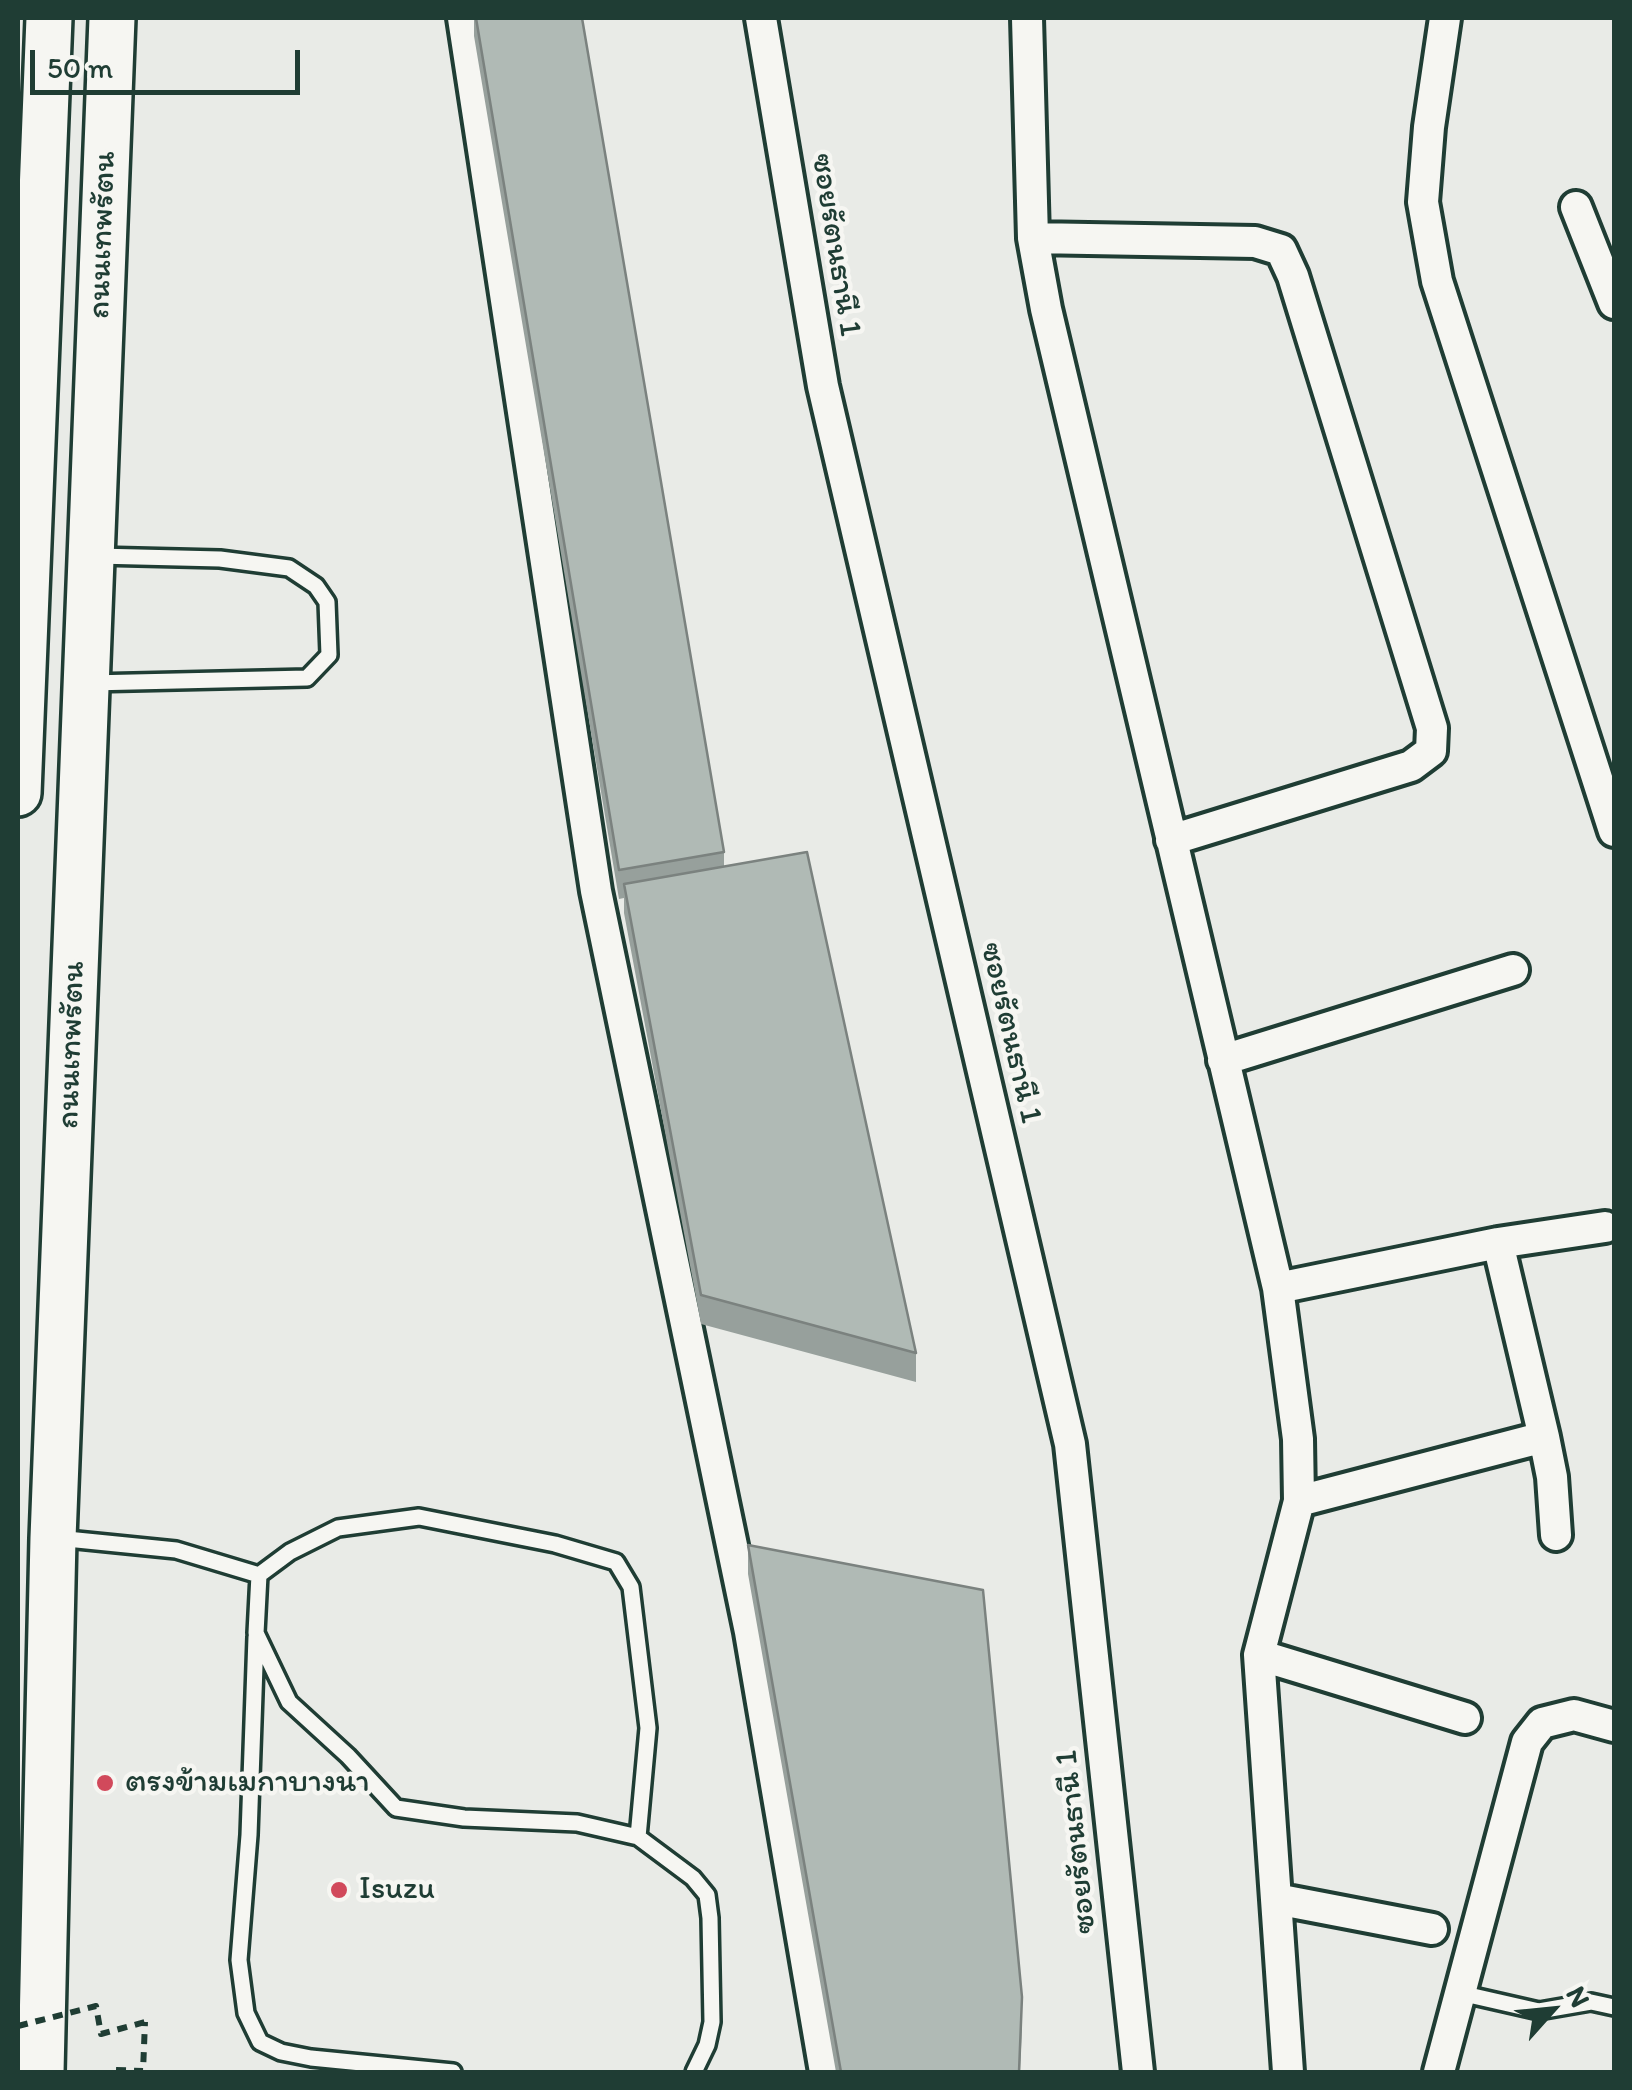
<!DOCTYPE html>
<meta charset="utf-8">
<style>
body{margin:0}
#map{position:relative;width:1632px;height:2090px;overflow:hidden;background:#e9ebe7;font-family:Itim,sans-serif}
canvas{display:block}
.frame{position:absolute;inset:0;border:20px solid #1f3d34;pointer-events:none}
.north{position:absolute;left:1502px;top:1960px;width:100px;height:100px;-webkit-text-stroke:8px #f6f6f2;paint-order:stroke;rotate:63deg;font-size:28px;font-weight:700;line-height:40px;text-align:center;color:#1f3d34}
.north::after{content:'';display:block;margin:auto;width:35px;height:45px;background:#1f3d34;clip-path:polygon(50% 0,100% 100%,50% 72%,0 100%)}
.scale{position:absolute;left:30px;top:50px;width:270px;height:45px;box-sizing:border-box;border:5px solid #1f3d34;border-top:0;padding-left:12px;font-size:30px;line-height:35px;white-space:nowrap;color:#1f3d34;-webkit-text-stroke:8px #f6f6f2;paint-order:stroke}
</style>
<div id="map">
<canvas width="1632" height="2090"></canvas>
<div class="frame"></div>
<div class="north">N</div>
<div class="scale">50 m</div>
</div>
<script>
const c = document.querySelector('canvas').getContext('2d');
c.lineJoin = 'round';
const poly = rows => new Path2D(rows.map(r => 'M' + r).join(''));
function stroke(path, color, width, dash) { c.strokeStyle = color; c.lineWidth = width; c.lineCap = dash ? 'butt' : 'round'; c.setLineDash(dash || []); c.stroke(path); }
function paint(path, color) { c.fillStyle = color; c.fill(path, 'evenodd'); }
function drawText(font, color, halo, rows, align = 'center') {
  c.font = font + ' Itim,"Playpen Sans Thai",sans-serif'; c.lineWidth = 9; c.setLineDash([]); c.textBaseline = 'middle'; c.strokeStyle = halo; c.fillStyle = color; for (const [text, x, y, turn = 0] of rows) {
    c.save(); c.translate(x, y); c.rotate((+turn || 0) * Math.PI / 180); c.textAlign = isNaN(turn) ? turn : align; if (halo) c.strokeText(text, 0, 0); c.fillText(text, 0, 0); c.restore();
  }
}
const path = poly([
 [116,2070,143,2071,145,2022]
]);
const service = poly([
 [90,683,307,678,329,655,327,602,316,586,289,568,220,559,97,556],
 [57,1538,176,1550,259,1575,256,1633,289,1702,348,1756,396,1808,464,1818,577,1823,638,1837,693,1878,707,1895,710,1918,712,2022,707,2045,694,2072],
 [259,1575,290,1552,338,1528,419,1517,555,1544,616,1562,631,1587,648,1728,638,1837],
 [256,1637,249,1835,239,1960,246,2013,260,2042,281,2052,311,2058,453,2072],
 [1460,1993,1539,2011,1591,2002,1614,2007]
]);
const minor = poly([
 [463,18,596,891,750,1632,825,2072],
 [761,18,823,386,1070,1444,1138,2072],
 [1027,18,1033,238,1046,309,1278,1288,1298,1439,1299,1501,1259,1655,1288,2072],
 [1445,18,1429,127,1423,202,1437,281,1614,831],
 [1576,207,1614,303],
 [1033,238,1255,242,1281,250,1293,276,1432,728,1431,751,1411,766,1171,840],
 [1223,1060,1513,970],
 [1278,1288,1498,1243,1605,1227],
 [1544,1437,1552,1477,1556,1535],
 [1299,1501,1544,1437,1498,1243],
 [1259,1655,1465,1718],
 [1276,1899,1432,1929],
 [1439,2072,1527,1742,1542,1723,1574,1715,1614,1726]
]);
const secondary = poly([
 [18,793,49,18],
 [41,2072,53,1538,112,18]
]);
const pathBridge = poly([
 [18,2026,96,2006,101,2034,145,2022]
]);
const wall = poly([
 [474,18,582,18,724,852,724,866,916,1353,916,1382,701,1324,624,913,624,898,619,899,474,36],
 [748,1545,1022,2026,1020,2072,836,2072,748,1574]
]);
const building = poly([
 [476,18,582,18,724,852,619,870,476,18],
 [807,852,916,1353,701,1295,624,884,807,852],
 [748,1545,983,1590,1022,1997,1019,2072,841,2072,748,1545]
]);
const markers = [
 [105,1783,10,"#d1495b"],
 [339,1890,10,"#d1495b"]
];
const streetNames = [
 ["ถนนเทพรัตน",103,235,-88],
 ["ซอยรัตนธานี 1",835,245,81],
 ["ซอยรัตนธานี 1",1010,1033,77],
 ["ถนนเทพรัตน",72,1045,-88],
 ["ซอยรัตนธานี 1",1077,1842,-96]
];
const poiNames = [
 ["ตรงข้ามเมกาบางนา",125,1783],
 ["Isuzu",359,1890]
];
stroke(service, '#1f3d34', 22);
stroke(minor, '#1f3d34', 38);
stroke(secondary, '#1f3d34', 52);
stroke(path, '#1f3d34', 6, [10, 8]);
stroke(service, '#f6f6f2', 15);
stroke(minor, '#f6f6f2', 30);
stroke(secondary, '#f6f6f2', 45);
stroke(pathBridge, '#1f3d34', 6, [10, 8]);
paint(wall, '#97a09c');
paint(building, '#b0bab5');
stroke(building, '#7b827f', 2.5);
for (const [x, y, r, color] of markers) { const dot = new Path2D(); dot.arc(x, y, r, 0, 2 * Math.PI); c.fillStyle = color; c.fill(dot); stroke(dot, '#f6f6f2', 4); }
drawText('32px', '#1f3d34', '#f6f6f2', streetNames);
drawText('32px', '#1f3d34', '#f6f6f2', poiNames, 'left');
</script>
